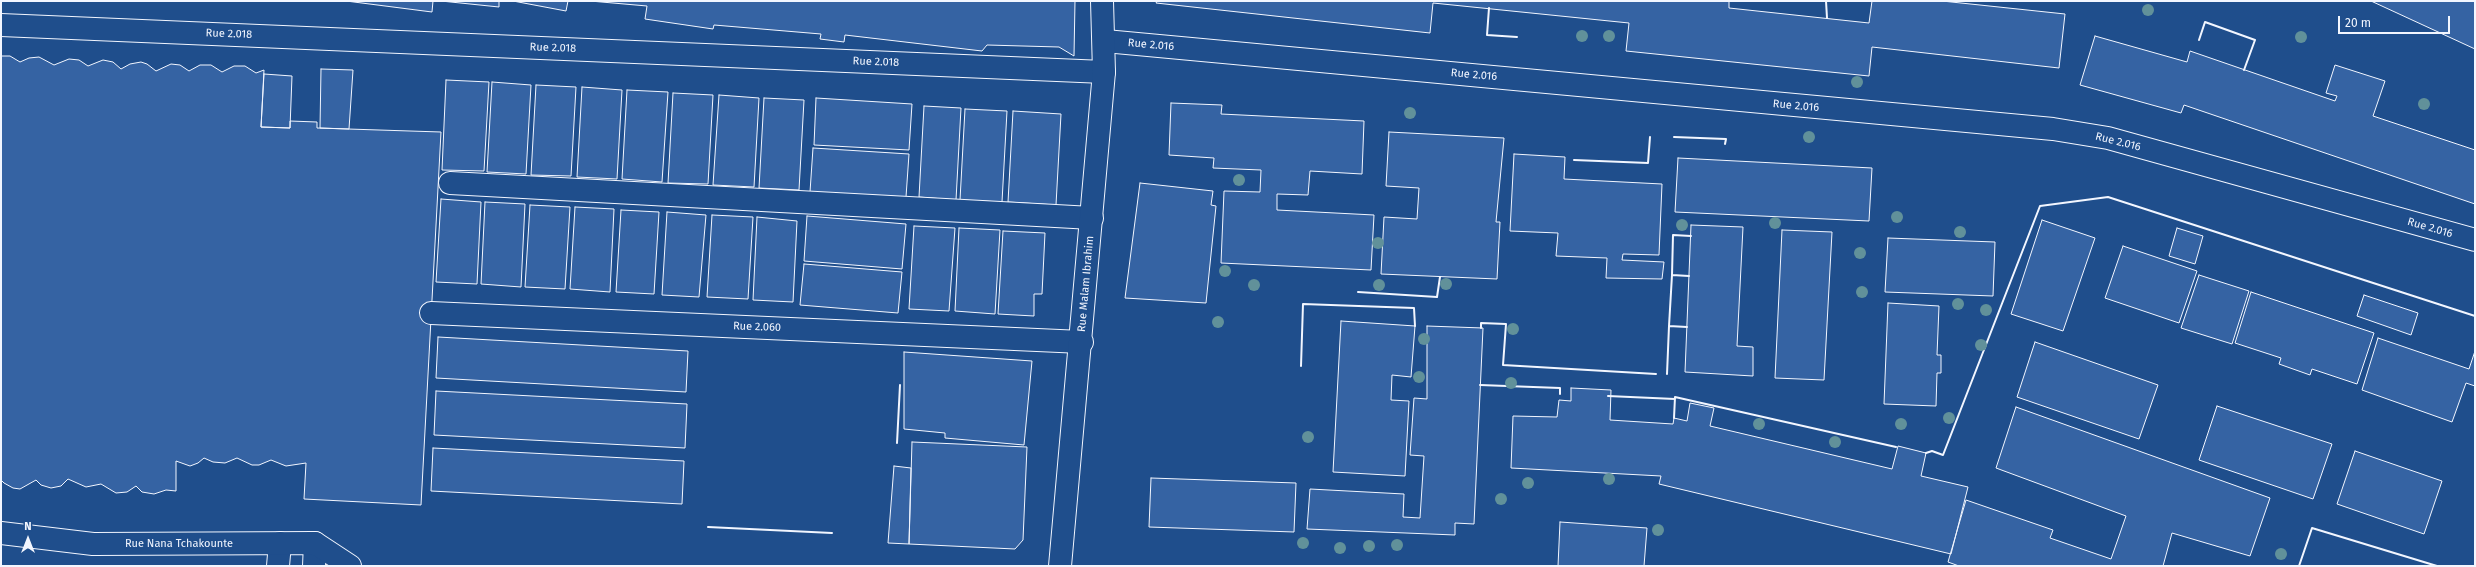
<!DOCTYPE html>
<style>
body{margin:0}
#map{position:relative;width:2476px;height:567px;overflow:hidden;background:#1f4e8c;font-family:"Fira Sans",sans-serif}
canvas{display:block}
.frame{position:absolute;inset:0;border:2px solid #f2f6ff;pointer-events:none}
.north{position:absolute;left:8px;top:519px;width:40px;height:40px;-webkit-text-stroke:3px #1f4e8c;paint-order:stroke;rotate:0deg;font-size:11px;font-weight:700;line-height:16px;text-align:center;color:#f2f6ff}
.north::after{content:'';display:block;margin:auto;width:14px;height:18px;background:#f2f6ff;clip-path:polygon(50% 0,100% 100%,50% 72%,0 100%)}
.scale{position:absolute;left:2338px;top:16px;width:112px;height:18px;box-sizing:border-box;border:2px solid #f2f6ff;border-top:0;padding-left:5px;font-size:12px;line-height:14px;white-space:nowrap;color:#f2f6ff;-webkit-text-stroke:3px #1f4e8c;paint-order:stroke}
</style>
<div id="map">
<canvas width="2476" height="567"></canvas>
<div class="frame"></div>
<div class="north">N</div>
<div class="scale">20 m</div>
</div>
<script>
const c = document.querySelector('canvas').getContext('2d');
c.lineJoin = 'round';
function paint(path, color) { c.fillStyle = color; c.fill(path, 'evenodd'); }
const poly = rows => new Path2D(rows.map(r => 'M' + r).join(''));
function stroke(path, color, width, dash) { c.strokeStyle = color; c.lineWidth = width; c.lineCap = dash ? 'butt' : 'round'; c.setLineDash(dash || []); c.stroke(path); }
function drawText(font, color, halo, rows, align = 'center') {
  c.font = font + ' "Fira Sans",sans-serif'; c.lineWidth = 3; c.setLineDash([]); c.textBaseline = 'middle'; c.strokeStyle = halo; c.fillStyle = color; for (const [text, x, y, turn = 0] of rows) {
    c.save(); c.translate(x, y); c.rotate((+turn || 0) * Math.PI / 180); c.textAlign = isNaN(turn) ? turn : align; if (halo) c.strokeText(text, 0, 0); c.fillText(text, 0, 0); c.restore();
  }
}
const building = poly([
 [346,1,433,1,432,12,346,1],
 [441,1,499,1,499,7,441,1],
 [513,1,568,1,566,11,513,1],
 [590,1,1075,1,1074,56,1059,47,987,45,982,51,845,35,844,42,820,39,821,34,714,25,713,29,645,19,647,6,590,1],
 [1157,1,1729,1,1729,8,1869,23,1872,1,1942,1,2065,14,2059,68,1872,47,1869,76,1626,51,1629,23,1433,3,1430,33,1156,3,1157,1],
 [2371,1,2475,1,2475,49,2371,1],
 [2095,36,2187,62,2190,51,2335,101,2337,96,2326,93,2335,65,2385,81,2373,116,2475,150,2475,204,2184,105,2181,113,2080,85,2095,36],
 [1,56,10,56,20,62,29,58,39,57,54,65,69,59,79,60,88,66,103,60,113,62,121,69,130,64,141,62,147,64,156,71,171,64,180,65,189,71,200,65,211,65,222,72,234,66,245,66,256,73,264,70,261,127,290,128,290,121,317,122,317,128,441,132,421,505,304,499,306,463,286,466,271,460,259,465,252,465,237,458,225,463,213,462,204,458,198,463,190,466,176,461,176,491,166,490,154,494,142,492,136,486,127,492,116,493,101,484,86,487,68,479,61,486,51,488,41,485,36,480,20,489,13,488,4,483,1,480,1,56],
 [321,69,353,70,349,129,320,128,321,69],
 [264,74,292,76,290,128,261,127,264,74],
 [446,80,489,82,484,171,442,170,446,80],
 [492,82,531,85,526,174,487,172,492,82],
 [536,85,576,87,571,176,531,175,536,85],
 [582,87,622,90,617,179,577,177,582,87],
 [627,90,668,92,662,182,622,179,627,90],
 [673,93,713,95,708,184,668,183,673,93],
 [719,95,759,98,754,187,713,185,719,95],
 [764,98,804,100,799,190,759,188,764,98],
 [816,98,912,104,909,150,814,145,816,98],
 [1171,103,1222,105,1221,114,1364,121,1362,174,1310,171,1308,195,1277,194,1277,210,1374,215,1371,270,1221,263,1224,191,1260,192,1261,170,1213,168,1214,158,1169,155,1171,103],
 [924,106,961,108,956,200,919,197,924,106],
 [965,109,1007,111,1002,202,960,200,965,109],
 [1013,111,1061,114,1056,205,1008,202,1013,111],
 [1389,132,1504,138,1496,222,1500,222,1497,279,1381,274,1384,217,1417,219,1419,188,1386,186,1389,132],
 [813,148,909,154,906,197,810,192,813,148],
 [1514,154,1565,157,1564,179,1662,184,1659,255,1623,254,1622,260,1664,262,1662,279,1606,278,1607,258,1556,256,1558,233,1510,231,1514,154],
 [1678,158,1872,168,1869,221,1675,212,1678,158],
 [1140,183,1213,191,1211,205,1216,206,1206,303,1125,298,1140,183],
 [441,199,481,202,477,284,436,282,441,199],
 [485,202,525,204,521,287,481,284,485,202],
 [530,205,570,207,565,289,525,287,530,205],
 [575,207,614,209,610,292,570,289,575,207],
 [621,210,659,212,654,294,616,292,621,210],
 [667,212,706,215,699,297,662,295,667,212],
 [712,215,753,217,748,299,707,297,712,215],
 [807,216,906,224,902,269,804,261,807,216],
 [757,217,797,221,793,302,753,300,757,217],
 [2042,220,2095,238,2063,331,2011,314,2042,220],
 [1691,225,1743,227,1737,346,1753,347,1753,376,1685,372,1691,225],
 [914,226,955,228,949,311,909,309,914,226],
 [959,228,1000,230,995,314,955,311,959,228],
 [2177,228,2203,236,2195,264,2169,256,2177,228],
 [1782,230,1832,232,1824,380,1775,378,1782,230],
 [1003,231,1045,233,1042,294,1034,294,1034,316,998,314,1003,231],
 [1888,238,1995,242,1993,296,1885,292,1888,238],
 [2123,246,2197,271,2179,323,2105,298,2123,246],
 [804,264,902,272,898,313,800,305,804,264],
 [2199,275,2249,291,2232,344,2181,328,2199,275],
 [2251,292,2374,333,2357,384,2312,369,2310,375,2279,364,2281,358,2235,343,2251,292],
 [2364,295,2418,313,2411,335,2357,316,2364,295],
 [1888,303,1939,306,1937,355,1941,355,1941,373,1937,373,1936,406,1884,404,1888,303],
 [1341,321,1415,326,1411,377,1392,375,1391,400,1409,401,1405,476,1333,472,1341,321],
 [1427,326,1483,328,1474,524,1455,523,1455,535,1307,529,1310,489,1404,494,1403,517,1420,518,1424,456,1410,455,1414,398,1427,399,1427,326],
 [438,337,688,351,686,392,436,378,438,337],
 [2378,338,2469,369,2475,351,2475,386,2466,383,2452,422,2362,390,2378,338],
 [2035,342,2158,385,2139,439,2017,397,2035,342],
 [904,352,1032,361,1024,445,945,438,945,433,904,429,904,352],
 [1571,388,1611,390,1610,420,1673,424,1674,418,1687,421,1690,403,1714,408,1710,426,1892,469,1898,446,1926,453,1921,476,1968,487,1951,554,1659,484,1661,476,1511,468,1513,416,1557,417,1559,400,1571,401,1571,388],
 [436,391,687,404,685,448,434,435,436,391],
 [2217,406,2332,444,2313,499,2199,460,2217,406],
 [2016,407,2270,498,2250,556,2172,533,2163,566,1959,566,1948,562,1966,500,2053,530,2050,538,2111,559,2126,516,1996,468,2016,407],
 [912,442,1027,447,1023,540,1015,549,909,544,912,442],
 [433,448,684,461,682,504,431,491,433,448],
 [2355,451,2442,481,2424,534,2337,504,2355,451],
 [894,466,911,468,909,544,888,543,894,466],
 [1151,478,1296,483,1294,532,1149,527,1151,478],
 [1560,522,1647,528,1644,566,1558,566,1560,522]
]);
const street = poly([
 [1,25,1104,72],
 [1105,41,2053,129,2108,138,2475,240],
 [450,183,1092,218],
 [431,313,1082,342],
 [278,566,280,543],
 [314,566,315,543]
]);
const secondary = poly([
 [1,533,93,544,315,543,350,566],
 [1060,566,1104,72,1102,1]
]);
const wall = poly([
 [1826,1,1827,18],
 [1489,8,1487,35,1517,37],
 [2199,40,2205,22,2255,40,2244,70],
 [1674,137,1726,139,1725,144],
 [1574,160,1648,163,1650,137],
 [1672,275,1673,235,1691,236],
 [1358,292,1437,297,1440,277],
 [1669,326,1672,275,1689,276],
 [1481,328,1481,323,1506,324,1503,365,1656,374],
 [1301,366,1303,304,1414,308,1415,326],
 [1667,374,1669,326,1687,327],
 [1480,385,1560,388,1560,394],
 [1608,396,1675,399],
 [1674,418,1675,397,1896,447],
 [897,443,900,385],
 [1926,453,1932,451,1943,455,2040,206,2108,197,2475,316],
 [708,527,832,533],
 [2299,566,2312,528,2437,566]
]);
const trees = [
 [2148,10],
 [1582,36],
 [1609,36],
 [2301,37],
 [1857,82],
 [2424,104],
 [1410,113],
 [1809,137],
 [1239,180],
 [1897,217],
 [1775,223],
 [1682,225],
 [1960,232],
 [1378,243],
 [1860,253],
 [1225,271],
 [1446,284],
 [1254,285],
 [1379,285],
 [1862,292],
 [1958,304],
 [1986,310],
 [1218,322],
 [1513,329],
 [1424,339],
 [1981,345],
 [1419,377],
 [1511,383],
 [1949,418],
 [1759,424],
 [1901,424],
 [1308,437],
 [1835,442],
 [1609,479],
 [1528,483],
 [1501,499],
 [1658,530],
 [1303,543],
 [1397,545],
 [1369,546],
 [1340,548],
 [2281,554]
];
const streetNames = [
 ["Rue 2.018",229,34,2],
 ["Rue 2.016",1151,45,5],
 ["Rue 2.018",553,48,2],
 ["Rue 2.018",876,62,2],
 ["Rue 2.016",1474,75,5],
 ["Rue 2.016",1796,106,5],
 ["Rue 2.016",2118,142,14],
 ["Rue 2.016",2430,228,16],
 ["Rue Malam Ibrahim",1086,284,-85],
 ["Rue 2.060",757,327,2],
 ["Rue Nana Tchakounte",179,544]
];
paint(building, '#3563a3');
stroke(building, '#f2f6ff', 1);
stroke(street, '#f2f6ff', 24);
stroke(secondary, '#f2f6ff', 24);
stroke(street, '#1f4e8c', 22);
stroke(secondary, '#1f4e8c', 22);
stroke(wall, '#f2f6ff', 2);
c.fillStyle = '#61919a';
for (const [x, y] of trees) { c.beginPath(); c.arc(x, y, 6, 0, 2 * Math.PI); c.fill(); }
drawText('11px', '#f2f6ff', '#1f4e8c', streetNames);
</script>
